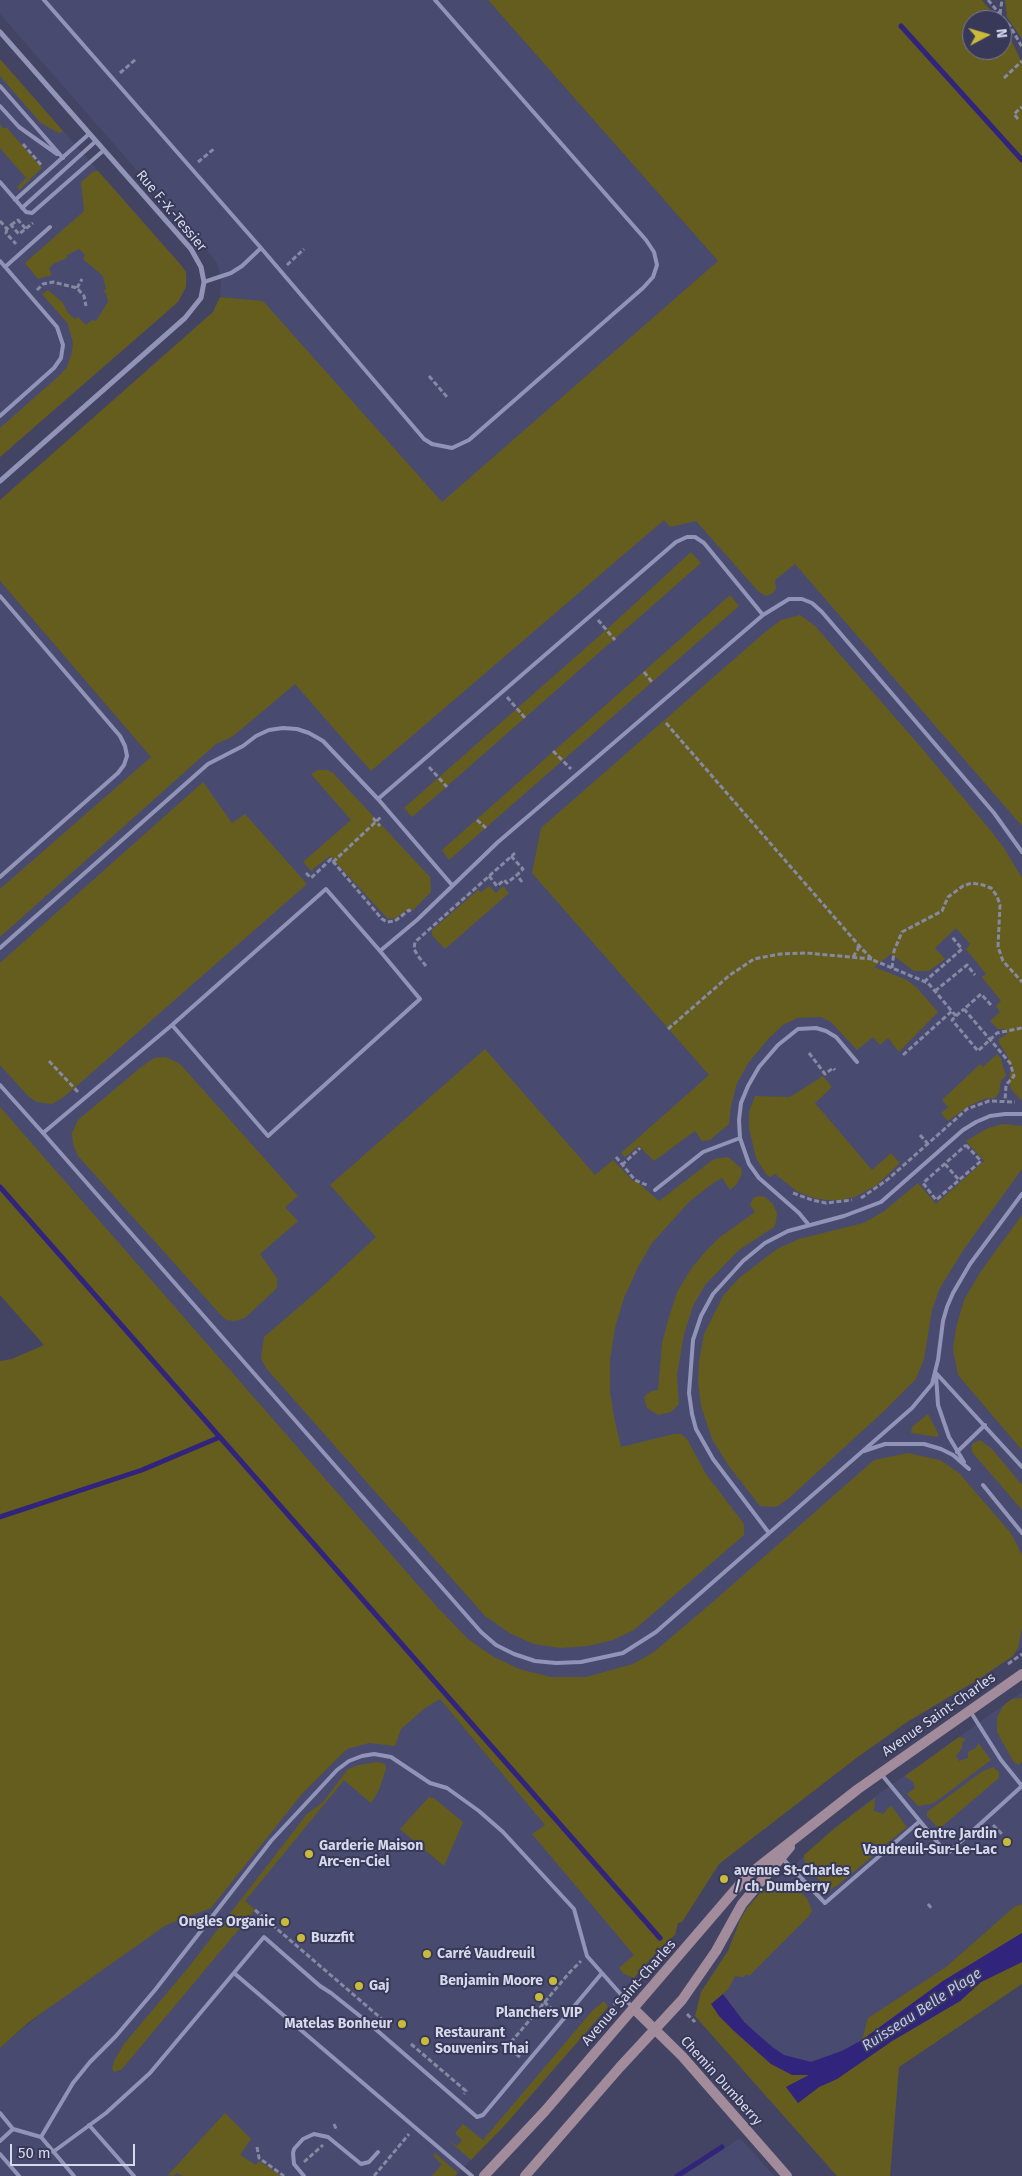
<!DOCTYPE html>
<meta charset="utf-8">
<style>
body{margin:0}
#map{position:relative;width:1022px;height:2176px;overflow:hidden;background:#434463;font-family:"Fira Sans",sans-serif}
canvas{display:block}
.north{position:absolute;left:962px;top:10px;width:50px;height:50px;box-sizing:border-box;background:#383958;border:1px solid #777993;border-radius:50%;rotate:84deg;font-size:14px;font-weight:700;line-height:20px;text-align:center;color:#d6d8eb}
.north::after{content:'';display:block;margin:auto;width:18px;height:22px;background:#c9ba3a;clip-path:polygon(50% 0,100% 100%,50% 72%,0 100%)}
.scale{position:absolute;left:10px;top:2144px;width:125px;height:22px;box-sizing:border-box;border:2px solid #d6d8eb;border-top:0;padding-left:6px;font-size:15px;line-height:18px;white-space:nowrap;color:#d6d8eb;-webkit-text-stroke:4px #383958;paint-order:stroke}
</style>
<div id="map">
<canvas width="1022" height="2176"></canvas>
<div class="north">N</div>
<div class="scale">50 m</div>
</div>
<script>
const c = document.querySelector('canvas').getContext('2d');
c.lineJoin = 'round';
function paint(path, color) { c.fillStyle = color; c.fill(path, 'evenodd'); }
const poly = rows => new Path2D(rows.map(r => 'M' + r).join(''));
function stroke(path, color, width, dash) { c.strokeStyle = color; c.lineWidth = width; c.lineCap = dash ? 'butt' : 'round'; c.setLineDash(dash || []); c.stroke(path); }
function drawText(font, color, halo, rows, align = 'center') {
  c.font = font + ' "Fira Sans",sans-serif'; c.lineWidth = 4; c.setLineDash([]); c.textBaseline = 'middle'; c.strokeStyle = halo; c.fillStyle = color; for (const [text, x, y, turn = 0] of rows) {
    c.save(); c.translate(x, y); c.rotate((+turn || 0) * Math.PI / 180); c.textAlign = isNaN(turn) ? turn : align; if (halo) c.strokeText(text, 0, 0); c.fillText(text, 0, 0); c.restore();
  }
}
const built = poly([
 [0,0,488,0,718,261,1022,179,1022,1648,980,1676,819,1774,695,1886,207,1386,0,1149,0,581,151,757,263,301,220,297,221,284,218,265,212,256,0,14],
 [0,59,180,264,186,272,187,279,186,287,178,302,0,456],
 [424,1680,661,1947,505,2125,455,2176,0,2176,0,2048,301,1795,347,1749],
 [1022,1692,1022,1904,1014,1907,946,1967,869,2018,862,2040,842,2051,811,2062,784,2055,758,2035,744,2022,710,1978,728,1951,740,1920,747,1908,769,1883,787,1872,836,1827,866,1803],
 [740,2138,774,2176,683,2176]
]);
const green = poly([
 [488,0,982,0,998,20,972,20,972,50,1002,50,1002,25,1008,33,1022,63,1022,826,795,564,775,580,776,589,773,593,766,596,758,591,696,521,670,527,664,520,371,771,295,684,232,737,216,744,0,937,0,889,151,757,0,581,0,500,213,312,220,297,263,301,442,502,718,261],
 [1005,0,1022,0,1022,39,1007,17],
 [0,59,63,131,60,133,55,131,40,122,0,76],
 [0,124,3,128,7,128,42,168,19,190,17,187,26,178,0,148],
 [94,171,98,171,180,264,186,272,186,287,178,302,0,457,0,428,61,374,67,367,72,352,73,343,68,324,42,294,48,290,63,303,68,313,75,319,78,317,86,325,92,320,96,321,108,302,106,293,103,292,106,289,103,276,83,259,85,255,79,249,67,255,67,258,53,264,49,269,52,275,38,279,25,263,84,211,81,182],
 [691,552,701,563,412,817,404,808,606,630],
 [730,595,739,606,449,860,442,850],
 [800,615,815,626,920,746,991,831,1004,848,1022,878,1022,1101,1011,1089,1009,1080,1011,1068,1008,1057,999,1043,999,1039,1007,1034,1007,1029,998,1029,990,1021,1000,1012,996,1006,1001,1001,982,977,986,974,966,949,970,944,956,928,935,948,945,959,929,971,914,971,891,954,874,967,907,980,917,988,938,1012,899,1052,888,1038,880,1045,873,1037,857,1050,831,1022,821,1017,797,1018,783,1025,770,1037,749,1062,737,1083,731,1106,729,1124,710,1140,702,1141,695,1131,654,1161,639,1146,625,1157,621,1153,709,1075,532,873,541,828,764,633,781,620],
 [318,770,328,770,333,773,430,877,431,892,412,911,409,908,396,918,388,919,330,856,313,869,312,872,303,862,351,820,311,774],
 [203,782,232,823,245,814,307,884,64,1097,52,1104,37,1102,29,1097,0,1065,0,963],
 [489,886,496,893,503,886,509,893,445,949,432,935,432,930,478,890,481,892],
 [485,1049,595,1175,613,1160,634,1182,635,1180,659,1201,714,1159,728,1157,741,1168,742,1174,736,1185,730,1190,722,1178,712,1184,690,1201,652,1243,638,1267,624,1298,615,1328,610,1360,610,1391,614,1417,621,1447,674,1434,681,1434,687,1439,706,1474,744,1524,744,1535,634,1630,613,1640,588,1646,560,1648,534,1644,511,1634,485,1616,266,1368,261,1358,264,1337,321,1288,376,1237,330,1185],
 [997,1054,1001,1059,1006,1076,1001,1080,999,1093,995,1098,984,1099,969,1106,948,1121,941,1113,948,1107,942,1100,980,1064,983,1067],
 [166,1057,180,1064,298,1196,285,1207,298,1221,260,1254,277,1278,277,1288,245,1318,235,1321,226,1320,219,1313,78,1156,73,1144,72,1133,78,1120,140,1068,154,1058],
 [823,1076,832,1087,815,1103,872,1170,891,1153,900,1163,877,1185,855,1197,840,1200,826,1200,814,1198,798,1192,775,1174,770,1177,766,1174,756,1158,749,1128,749,1112,755,1096,790,1097],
 [0,1107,438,1608,468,1639,492,1656,519,1669,551,1677,586,1677,633,1664,654,1652,715,1600,874,1460,908,1453,940,1460,959,1473,1010,1532,1018,1546,1022,1556,1022,1628,1018,1648,1013,1656,979,1679,907,1722,855,1759,719,1864,682,1922,678,1923,675,1935,661,1947,634,1978,624,1974,619,1968,634,1955,532,1834,545,1825,440,1699,425,1708,401,1729,395,1746,369,1743,347,1749,301,1795,211,1908,166,1925,29,2022,0,2048,0,1361,12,1359,44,1345,0,1295],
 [1002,1124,1022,1126,1022,1169,964,1249,940,1288,932,1310,924,1359,916,1379,884,1411,788,1499,776,1507,760,1506,728,1465,712,1439,701,1406,698,1381,699,1361,704,1334,723,1296,739,1278,777,1249,799,1239,863,1223,883,1212,918,1183,936,1204,984,1161,966,1141,986,1129],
 [759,1196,765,1197,773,1204,777,1213,776,1222,774,1227,739,1250,705,1285,693,1306,684,1334,677,1375,679,1404,671,1412,658,1415,647,1408,644,1397,651,1391,658,1390,662,1343,669,1317,678,1290,691,1269,705,1252,720,1237,755,1212,750,1205,753,1198],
 [1022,1215,1022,1450,958,1375,953,1349,956,1328,964,1300,981,1271],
 [928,1414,938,1433,938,1437,911,1433,912,1427],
 [980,1440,992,1449,1022,1485,1022,1510,972,1452,972,1444],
 [1022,1698,1022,1762,1018,1765,1013,1761,997,1732,997,1717,1004,1705,1012,1699],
 [959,1737,966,1739,962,1743,962,1748,956,1756,959,1761,968,1758,968,1752,976,1748,978,1743,991,1760,938,1800,931,1804,918,1806,907,1794,915,1788,913,1782,905,1776],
 [377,1762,385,1764,386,1769,379,1790,371,1803,344,1780,245,1901,255,1910,122,2069,114,2072,112,2068,115,2059,124,2044,188,1968,307,1814,323,1802,348,1769,359,1765],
 [993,1767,999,1772,999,1778,939,1829,927,1816,927,1812,983,1771],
 [429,1797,435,1799,463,1822,444,1866,400,1829],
 [875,1798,874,1811,883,1814,890,1806,892,1807,907,1827,838,1885,830,1890,828,1889,805,1865,804,1855,836,1827],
 [778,1881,793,1887,807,1898,812,1911,809,1916,749,1976,747,1974,743,1977,735,1976,729,1988,717,2000,800,2075,809,2075,786,2087,798,2103,819,2087,837,2079,892,2041,960,2001,981,1982,1022,1962,1022,1984,899,2067,890,2176,837,2176,695,2016,701,1992,728,1951,740,1920,747,1908,768,1884],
 [1022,1904,1022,1933,943,1981,862,2040,868,2018,946,1967,1014,1907],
 [604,2001,608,2007,505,2125,471,2160,447,2139,457,2146,462,2140,455,2133,463,2124,483,2140,593,2010],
 [225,2113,251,2139,240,2155,256,2165,259,2161,281,2176,183,2176,177,2173,173,2176,168,2175],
 [434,2153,436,2154,458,2173,455,2176,432,2176,442,2164,434,2157]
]);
const water = poly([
 [1022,1933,1022,1962,981,1982,960,2001,892,2041,837,2079,819,2087,798,2103,786,2087,809,2075,792,2075,771,2064,734,2031,719,2016,711,2004,723,1994,744,2022,772,2047,784,2055,811,2062,842,2051,862,2040,943,1981]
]);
const stream = poly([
 [901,26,1022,160],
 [0,1187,660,1938],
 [0,1517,142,1470,220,1437],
 [677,2176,722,2147]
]);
const path = poly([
 [988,0,1010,26,1022,47],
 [1000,14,1002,0],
 [120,73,136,59],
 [1004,78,1022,61],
 [1018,119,1014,114,1022,107],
 [23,144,42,166],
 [198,162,215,148],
 [0,221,7,229,11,225,19,234,33,223],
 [11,225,18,220,26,229],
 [7,229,6,233,16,244],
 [287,265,304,249],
 [77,288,82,279],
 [37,290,43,284,53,282,77,288,84,296,86,306],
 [429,376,447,397],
 [598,620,615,640],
 [644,672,652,682],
 [507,697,525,718],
 [666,723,862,949,873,960,928,983,956,1016,952,1020,978,1051,997,1033,1022,1028],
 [553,751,571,769],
 [429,767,447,787],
 [373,818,380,826],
 [477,820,486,828],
 [511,856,523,869,517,875,522,882],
 [333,862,382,816],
 [306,873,311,878,331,859,382,919,387,922,395,921,409,910,412,914],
 [489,876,497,886,504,880,507,883,517,875],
 [853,957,858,949,858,945],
 [426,966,418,956,414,949,415,942,515,853],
 [892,968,894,951,902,932,942,911,948,897,963,886,972,883,983,885,991,888,997,896,1000,905,998,947,1003,961,1022,982],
 [924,982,962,949,952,937],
 [935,991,967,965,975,975],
 [991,1005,981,994,964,1009,1010,1063,1014,1076,1006,1085,1005,1101],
 [956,1016,964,1009],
 [668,1029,730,975,754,959,780,954,806,953,872,959],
 [809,1053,825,1074,833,1068,835,1070],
 [903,1055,952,1011],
 [49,1061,78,1092],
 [920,1135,928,1144],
 [966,1145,981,1161,936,1200,923,1183,966,1145],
 [616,1157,635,1180,649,1186],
 [945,1164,959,1180],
 [622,1165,640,1148],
 [793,1193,812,1200,826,1203,852,1200],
 [861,1198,887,1180,967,1109,989,1101,1015,1102],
 [1008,1664,1022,1654],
 [993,1825,1003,1835],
 [928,1904,932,1909],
 [255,1910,383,2020],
 [628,1989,638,1978],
 [544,2002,557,2013],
 [609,2011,615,2003],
 [687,2014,695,2022],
 [411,2044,466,2091,464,2094],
 [520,2057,507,2047,570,1972,581,1961],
 [334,2124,337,2131],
 [257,2147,259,2158,284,2176],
 [304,2162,323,2145],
 [374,2176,409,2134]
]);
const lane = poly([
 [44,0,261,248,424,439,432,444,452,448,469,440,643,288,653,277,657,265,654,252,646,240,435,0],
 [0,86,63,158],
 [0,106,19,127,57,154],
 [0,182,26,212,32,213,104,150],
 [15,200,89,134],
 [22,208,96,141],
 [0,261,57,327,63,345,61,358,54,368,0,416],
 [5,267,50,227],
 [204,282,231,273,242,266,261,248],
 [0,596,120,736,125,746,127,756,124,765,118,773,0,877],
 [1022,852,994,813,822,612,812,603,802,599,789,599,763,615,498,842,417,920,380,951,326,889,172,1025,43,1133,481,1632,496,1645,514,1654,535,1661,556,1663,581,1662,623,1653,656,1632,912,1408,932,1384,938,1360,943,1321,947,1307,953,1293,970,1264,1022,1194],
 [452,885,378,799,676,542,687,537,695,537,704,543,763,615],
 [0,948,208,764,243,746,256,736,269,730,283,728,297,729,309,733,323,741,378,799],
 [172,1025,268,1136,420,999,380,951],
 [0,1085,43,1133],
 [655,1190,703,1152,740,1138],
 [808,1224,799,1213,759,1178,749,1164,740,1138,739,1120,741,1103,748,1086,759,1067,778,1045,798,1029,816,1028,826,1031,836,1037,857,1062],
 [936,1373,1022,1467],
 [936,1375,938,1405,949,1437,964,1462],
 [864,1451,885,1444,924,1444,941,1449,953,1455,969,1469],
 [957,1452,985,1425],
 [983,1485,1022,1533],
 [769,1533,713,1459,696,1429,692,1414,689,1393,693,1340,701,1316,713,1294,743,1261,765,1243,788,1231,844,1216,881,1202,963,1130,976,1122,990,1116,1005,1114,1022,1114],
 [882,1775,947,1854,1022,1786,1001,1760,970,1711],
 [783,1859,825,1903,920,1821],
 [234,1973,472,2176],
 [0,2113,13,2129,0,2141],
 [89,2125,134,2176],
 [13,2129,41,2137,74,2176],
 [41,2137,73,2083,90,2062,116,2036,155,1990,271,1841,337,1770,349,1761,362,1756,374,1754,391,1757,430,1783,447,1788,479,1811,503,1832,574,1909,587,1956,602,1973],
 [53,2152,106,2113,150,2073,264,1937,320,1986,331,1993,365,2020,477,2117,483,2115,602,1973,632,2007],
 [0,2154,19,2176],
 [304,2176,294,2164,293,2153,294,2149,303,2139,314,2134,328,2137,361,2164,369,2162,378,2152]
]);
const street = poly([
 [0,32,191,249,201,267,204,282,201,298,185,318,0,481]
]);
const secondary = poly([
 [633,2008,682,2056,787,2176],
 [484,2176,545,2111,747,1876,858,1789,1022,1674],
 [525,2176,620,2067,682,2000,716,1951,742,1904,790,1847]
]);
const markers = [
 [1007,1842,5,"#c9ba3a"],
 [309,1854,5,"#c9ba3a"],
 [724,1879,5,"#c9ba3a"],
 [285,1922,5,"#c9ba3a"],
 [301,1938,5,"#c9ba3a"],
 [427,1954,5,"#c9ba3a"],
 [553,1981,5,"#c9ba3a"],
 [359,1986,5,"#c9ba3a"],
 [539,1997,5,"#c9ba3a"],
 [402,2024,5,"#c9ba3a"],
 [425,2041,5,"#c9ba3a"]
];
const streetNames = [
 ["Rue F.-X.-Tessier",171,211,50],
 ["Avenue Saint-Charles",939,1715,-35],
 ["Avenue Saint-Charles",629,1993,-49],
 ["Chemin Dumberry",721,2081,48]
];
const poiNames = [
 ["Centre Jardin",997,1834,"right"],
 ["Vaudreuil-Sur-Le-Lac",997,1850,"right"],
 ["Garderie Maison",319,1846],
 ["Arc-en-Ciel",319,1862],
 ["avenue St-Charles",734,1871],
 ["/ ch. Dumberry",734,1887],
 ["Ongles Organic",275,1922,"right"],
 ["Buzzfit",311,1938],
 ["Carré Vaudreuil",437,1954],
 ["Benjamin Moore",543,1981,"right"],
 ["Gaj",369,1986],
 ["Planchers VIP",539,2013,"center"],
 ["Matelas Bonheur",392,2024,"right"],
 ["Restaurant",435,2033],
 ["Souvenirs Thai",435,2049]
];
const waterNames = [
 ["Ruisseau Belle Plage",922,2010,-33]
];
paint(built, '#494a70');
paint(green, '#655d1e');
paint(water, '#31247c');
stroke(stream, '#31247c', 5);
stroke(path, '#8789a2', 3, [5, 2.5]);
stroke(lane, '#9193b7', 4);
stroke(street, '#9193b7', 5);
stroke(secondary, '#a28c9b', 10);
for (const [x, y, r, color] of markers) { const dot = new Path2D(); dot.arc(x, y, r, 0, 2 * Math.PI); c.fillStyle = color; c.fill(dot); stroke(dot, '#383958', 2); }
drawText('14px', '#d6d8eb', '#383958', streetNames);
drawText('bold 14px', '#d6d8eb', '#383958', poiNames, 'left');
drawText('italic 15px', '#c0c2f3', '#383958', waterNames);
</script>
